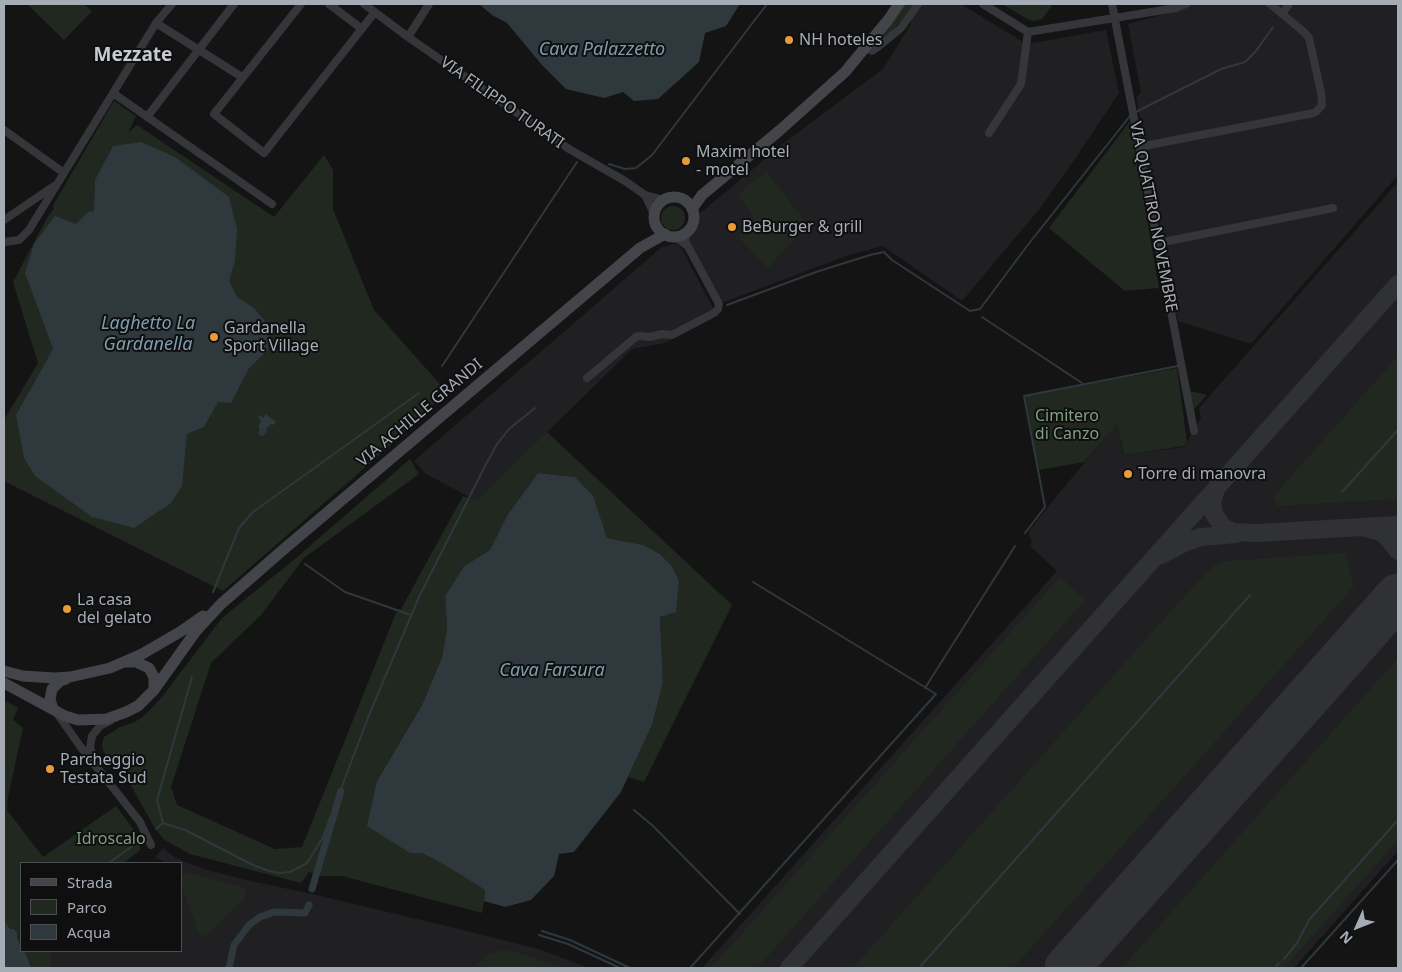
<!DOCTYPE html>
<style>
body{margin:0}
#map{position:relative;width:1402px;height:972px;overflow:hidden;background:#141415;font-family:"Noto Sans",sans-serif}
canvas{display:block}
.frame{position:absolute;inset:0;border:5px solid #a6acb5;pointer-events:none}
.legend{position:absolute;left:20px;top:862px;width:162px;height:90px;box-sizing:border-box;background:#0f0f10;border:1px solid #4b4e52;margin:0;padding:6px 9px;list-style:none;font-size:15px;color:#a6acb5}
.legend li{display:flex;align-items:center;gap:10px;height:25px}
.legend b{width:25px;border:1px solid #4b4e52}
.north{position:absolute;left:1332px;top:902px;width:50px;height:50px;-webkit-text-stroke:4px #0f0f10;paint-order:stroke;rotate:226deg;font-size:14px;font-weight:700;line-height:20px;text-align:center;color:#a6acb5}
.north::after{content:'';display:block;margin:auto;width:18px;height:22px;background:#a6acb5;clip-path:polygon(50% 0,100% 100%,50% 72%,0 100%)}
</style>
<div id="map">
<canvas width="1402" height="972"></canvas>
<div class="frame"></div>
<ul class="legend">
<li><b style="height:6px;background:#43454a"></b>Strada</li>
<li><b style="height:14px;background:#202820"></b>Parco</li>
<li><b style="height:14px;background:#2e383d"></b>Acqua</li>
</ul>
<div class="north">N</div>
</div>
<script>
const c = document.querySelector('canvas').getContext('2d');
c.lineJoin = 'round';
function paint(path, color) { c.fillStyle = color; c.fill(path, 'evenodd'); }
const poly = rows => new Path2D(rows.map(r => 'M' + r).join(''));
function stroke(path, color, width, dash) { c.strokeStyle = color; c.lineWidth = width; c.lineCap = dash ? 'butt' : 'round'; c.setLineDash(dash || []); c.stroke(path); }
function drawText(font, color, halo, rows, align = 'center') {
  c.font = font + ' "Noto Sans",sans-serif'; c.lineWidth = 4; c.setLineDash([]); c.textBaseline = 'middle'; c.strokeStyle = halo; c.fillStyle = color; for (const [text, x, y, turn = 0] of rows) {
    c.save(); c.translate(x, y); c.rotate((+turn || 0) * Math.PI / 180); c.textAlign = isNaN(turn) ? turn : align; if (halo) c.strokeText(text, 0, 0); c.fillText(text, 0, 0); c.restore();
  }
}
const built = poly([
 [922,4,961,4,1023,42,1033,43,1106,30,1119,93,1077,156,1041,207,962,301,883,246,849,255,724,302,720,301,688,243,689,235,697,224,698,215,784,143,883,69,911,24,911,19],
 [1191,4,1398,4,1398,175,1251,344,1178,321,1136,97,1141,93,1128,24,1184,9],
 [1398,182,1398,851,1294,968,702,968,1057,571,1030,546,1032,541,1029,535,1030,530,1047,508,1117,423,1123,455,1184,447,1201,418,1199,408],
 [677,243,682,249,713,308,709,319,665,343,632,349,477,501,426,474,414,461,662,247],
 [163,848,176,858,204,869,246,880,312,894,459,929,542,950,589,968,52,968,50,951,181,951,181,863,162,863,164,862,155,857]
]);
const green = poly([
 [27,4,84,4,92,11,64,40],
 [903,4,913,4,901,21,879,44,876,42],
 [1002,4,1053,4,1042,19,1034,21,1029,20],
 [114,101,136,116,128,133,137,125,274,217,324,155,333,170,333,209,374,310,447,392,392,444,223,591,4,481,4,420,38,363,13,282,48,216,54,209,53,205],
 [1130,121,1159,288,1125,291,1049,228],
 [766,171,807,224,768,268,738,237,754,219,738,194],
 '661 218a12 12 0 1 1 24 0a12 12 0 1 1-24 0Z',
 [1398,356,1398,499,1277,506,1273,497],
 [1177,368,1187,442,1184,446,1124,455,1117,424,1084,462,1039,470,1025,396],
 [1190,391,1207,395,1194,409],
 [547,432,732,605,644,782,628,777,652,725,663,683,660,616,671,565,660,554,644,545,607,538,599,518,575,477,538,473,508,514,490,550,464,566,445,596,447,628,442,657,422,705,377,781,410,853,422,853,448,867,485,890,484,901,482,913,342,876,322,876,309,872,301,883,190,854,163,839,153,825,129,782,103,751,102,744,104,737,120,727,135,722,145,715,161,698,222,618,296,558,410,459,419,474,304,558,261,615,211,663,171,787,177,805,275,849,302,847,396,613,401,609,463,496,477,500],
 [1345,553,1354,586,1013,968,853,968,1172,610,1213,566,1227,561],
 [1060,577,1085,600,757,968,711,968],
 [1398,658,1398,840,1284,968,1122,968],
 [4,700,18,708,13,720,23,728,8,797,7,810,43,857,116,806,134,830,140,847,140,850,124,863,21,863,21,951,50,951,52,968,4,968],
 [189,873,242,887,247,892,244,900,234,907,207,935,203,936,199,934,181,883,181,875],
 [502,950,515,952,566,968,475,968,477,964,489,954]
]);
const water = poly([
 [479,4,740,4,726,26,705,33,699,62,658,99,634,101,623,92,604,98,566,89,542,65,507,23,492,15],
 [141,142,175,157,229,197,237,229,235,261,229,281,237,297,254,308,268,325,268,350,249,368,231,403,218,402,204,427,187,434,182,486,171,503,134,528,92,517,35,476,24,458,16,415,53,349,25,273,34,244,55,216,76,224,88,212,94,211,95,180,113,146],
 [266,414,276,422,274,425,271,424,266,429,267,431,264,435,261,436,258,433,260,429,258,426,261,421,258,416,259,415,263,418],
 [538,473,575,477,593,496,607,538,644,545,660,554,671,565,679,581,676,612,660,617,663,683,652,725,621,792,574,852,559,854,554,876,531,900,505,907,484,901,485,890,448,867,422,853,410,853,367,826,377,781,422,705,442,657,447,628,445,596,464,566,490,550,508,514],
 [4,921,10,929,14,929,17,933,17,939,21,946,21,951,24,951,26,955,31,968,4,968]
]);
const stream = poly([
 [1134,113,1221,69,1245,62,1256,51,1273,27],
 [609,164,625,169,636,168,652,155,767,4],
 [727,305,816,272,870,255,884,252,892,260,970,311,980,309,1027,246,1130,116],
 [982,317,1082,383],
 [442,366,577,162],
 [1342,492,1398,430],
 [1025,533,1045,507,1024,396,1178,366],
 [305,564,345,592,411,615],
 [213,592,239,528,253,512,419,393],
 [925,688,1015,546],
 [634,810,653,826,740,914],
 [163,823,185,830,253,865,269,871,280,873,290,872,307,863,322,839,369,715,419,597,486,464,497,444,509,429,535,408],
 [163,823,157,800,192,677],
 [156,829,163,823],
 [109,863,135,844],
 [542,931,570,940,630,968],
 [539,935,568,944,620,968],
 [1284,959,1297,943,1309,920,1398,820],
 [690,968,936,694,753,582],
 [919,968,1250,595],
 [1275,968,1279,963],
 [1301,968,1398,860]
]);
const canal = poly([
 [312,889,341,791],
 [229,968,234,945,249,925,260,917,274,912,305,913,309,905]
]);
const taxiway = poly([
 [1216,489,1212,502,1214,514,1223,527,1233,532,1257,533,1398,525],
 [1366,528,1380,532,1387,537,1398,551],
 [1161,555,1184,543,1201,537,1236,534],
 [1387,609,1398,584],
 [789,968,1398,284]
]);
const runway = poly([
 [1067,968,1398,596]
]);
const minor = poly([
 [301,4,214,114,264,153,375,12],
 [329,4,362,29],
 [364,4,408,37,569,149,625,181,645,195,664,200],
 [983,4,1028,32,1176,8,1186,4],
 [1112,4,1194,431],
 [1282,14,1289,4],
 [156,23,242,77],
 [408,37,429,4],
 [866,48,872,51,879,46,901,28,918,4],
 [113,93,272,204],
 [147,117,234,4],
 [4,130,64,173],
 [989,133,1021,84,1028,32],
 [1139,147,1314,113,1317,111,1322,105,1321,92,1309,38,1304,32,1270,4],
 [645,195,655,216],
 [4,220,54,186],
 [675,236,687,246],
 [4,242,19,240,29,230,156,23,172,4],
 [1158,243,1333,208],
 [587,378,636,337,640,336,650,337,662,334,672,335,714,313,718,309,719,304,685,241,686,232],
 [56,712,80,746,140,822,151,845],
 [94,758,90,748,92,736,100,726,110,721]
]);
const secondary = poly([
 '654 217a20 20 0 1 1 40 0a20 20 0 1 1-40 0Z',
 [692,209,702,195,779,131,845,72,888,20,899,4],
 [127,662,136,662,149,668,154,677,154,690],
 [4,671,23,676,55,678,70,677,110,668,142,654,180,632,203,616],
 [4,683,65,716,78,720,107,719,126,712,138,706,154,690,196,631,221,604,284,549,640,248,665,234],
 [53,709,50,699,52,689,60,681,66,679]
]);
const markers = [
 [789,40,5,"#e79b3a"],
 [686,161,5,"#e79b3a"],
 [732,227,5,"#e79b3a"],
 [214,337,5,"#e79b3a"],
 [1128,474,5,"#e79b3a"],
 [67,609,5,"#e79b3a"],
 [50,769,5,"#e79b3a"]
];
const poiNames = [
 ["NH hoteles",799,40],
 ["Maxim hotel",696,152],
 ["- motel",696,170],
 ["BeBurger & grill",742,227],
 ["Gardanella",224,328],
 ["Sport Village",224,346],
 ["Torre di manovra",1138,474],
 ["La casa",77,600],
 ["del gelato",77,618],
 ["Parcheggio",60,760],
 ["Testata Sud",60,778]
];
const streetNames = [
 ["VIA FILIPPO TURATI",502,103,35],
 ["VIA QUATTRO NOVEMBRE",1153,217,79],
 ["VIA ACHILLE GRANDI",420,413,-40]
];
const parkNames = [
 ["Cimitero",1067,416],
 ["di Canzo",1067,434],
 ["Idroscalo",111,839]
];
const waterNames = [
 ["Cava Palazzetto",602,50],
 ["Laghetto La",148,324],
 ["Gardanella",148,345],
 ["Cava Farsura",552,671]
];
const quarterNames = [
 ["Mezzate",133,56]
];
paint(built, '#202022');
paint(green, '#202820');
paint(water, '#2e383d');
stroke(stream, '#2e383d', 2);
stroke(canal, '#2e383d', 7);
stroke(taxiway, '#303134', 18);
stroke(runway, '#303134', 45);
stroke(minor, '#35363a', 8);
stroke(secondary, '#43454a', 11);
for (const [x, y, r, color] of markers) { const dot = new Path2D(); dot.arc(x, y, r, 0, 2 * Math.PI); c.fillStyle = color; c.fill(dot); stroke(dot, '#0f0f10', 2); }
drawText('16px', '#a6acb5', '#0f0f10', poiNames, 'left');
drawText('16px', '#a6acb5', '#0f0f10', streetNames);
drawText('16px', '#7f9f7e', '#0f0f10', parkNames);
drawText('italic 18px', '#7f9dae', '#0f0f10', waterNames);
drawText('bold 19px', '#c7cbd1', '#0f0f10', quarterNames);
</script>
